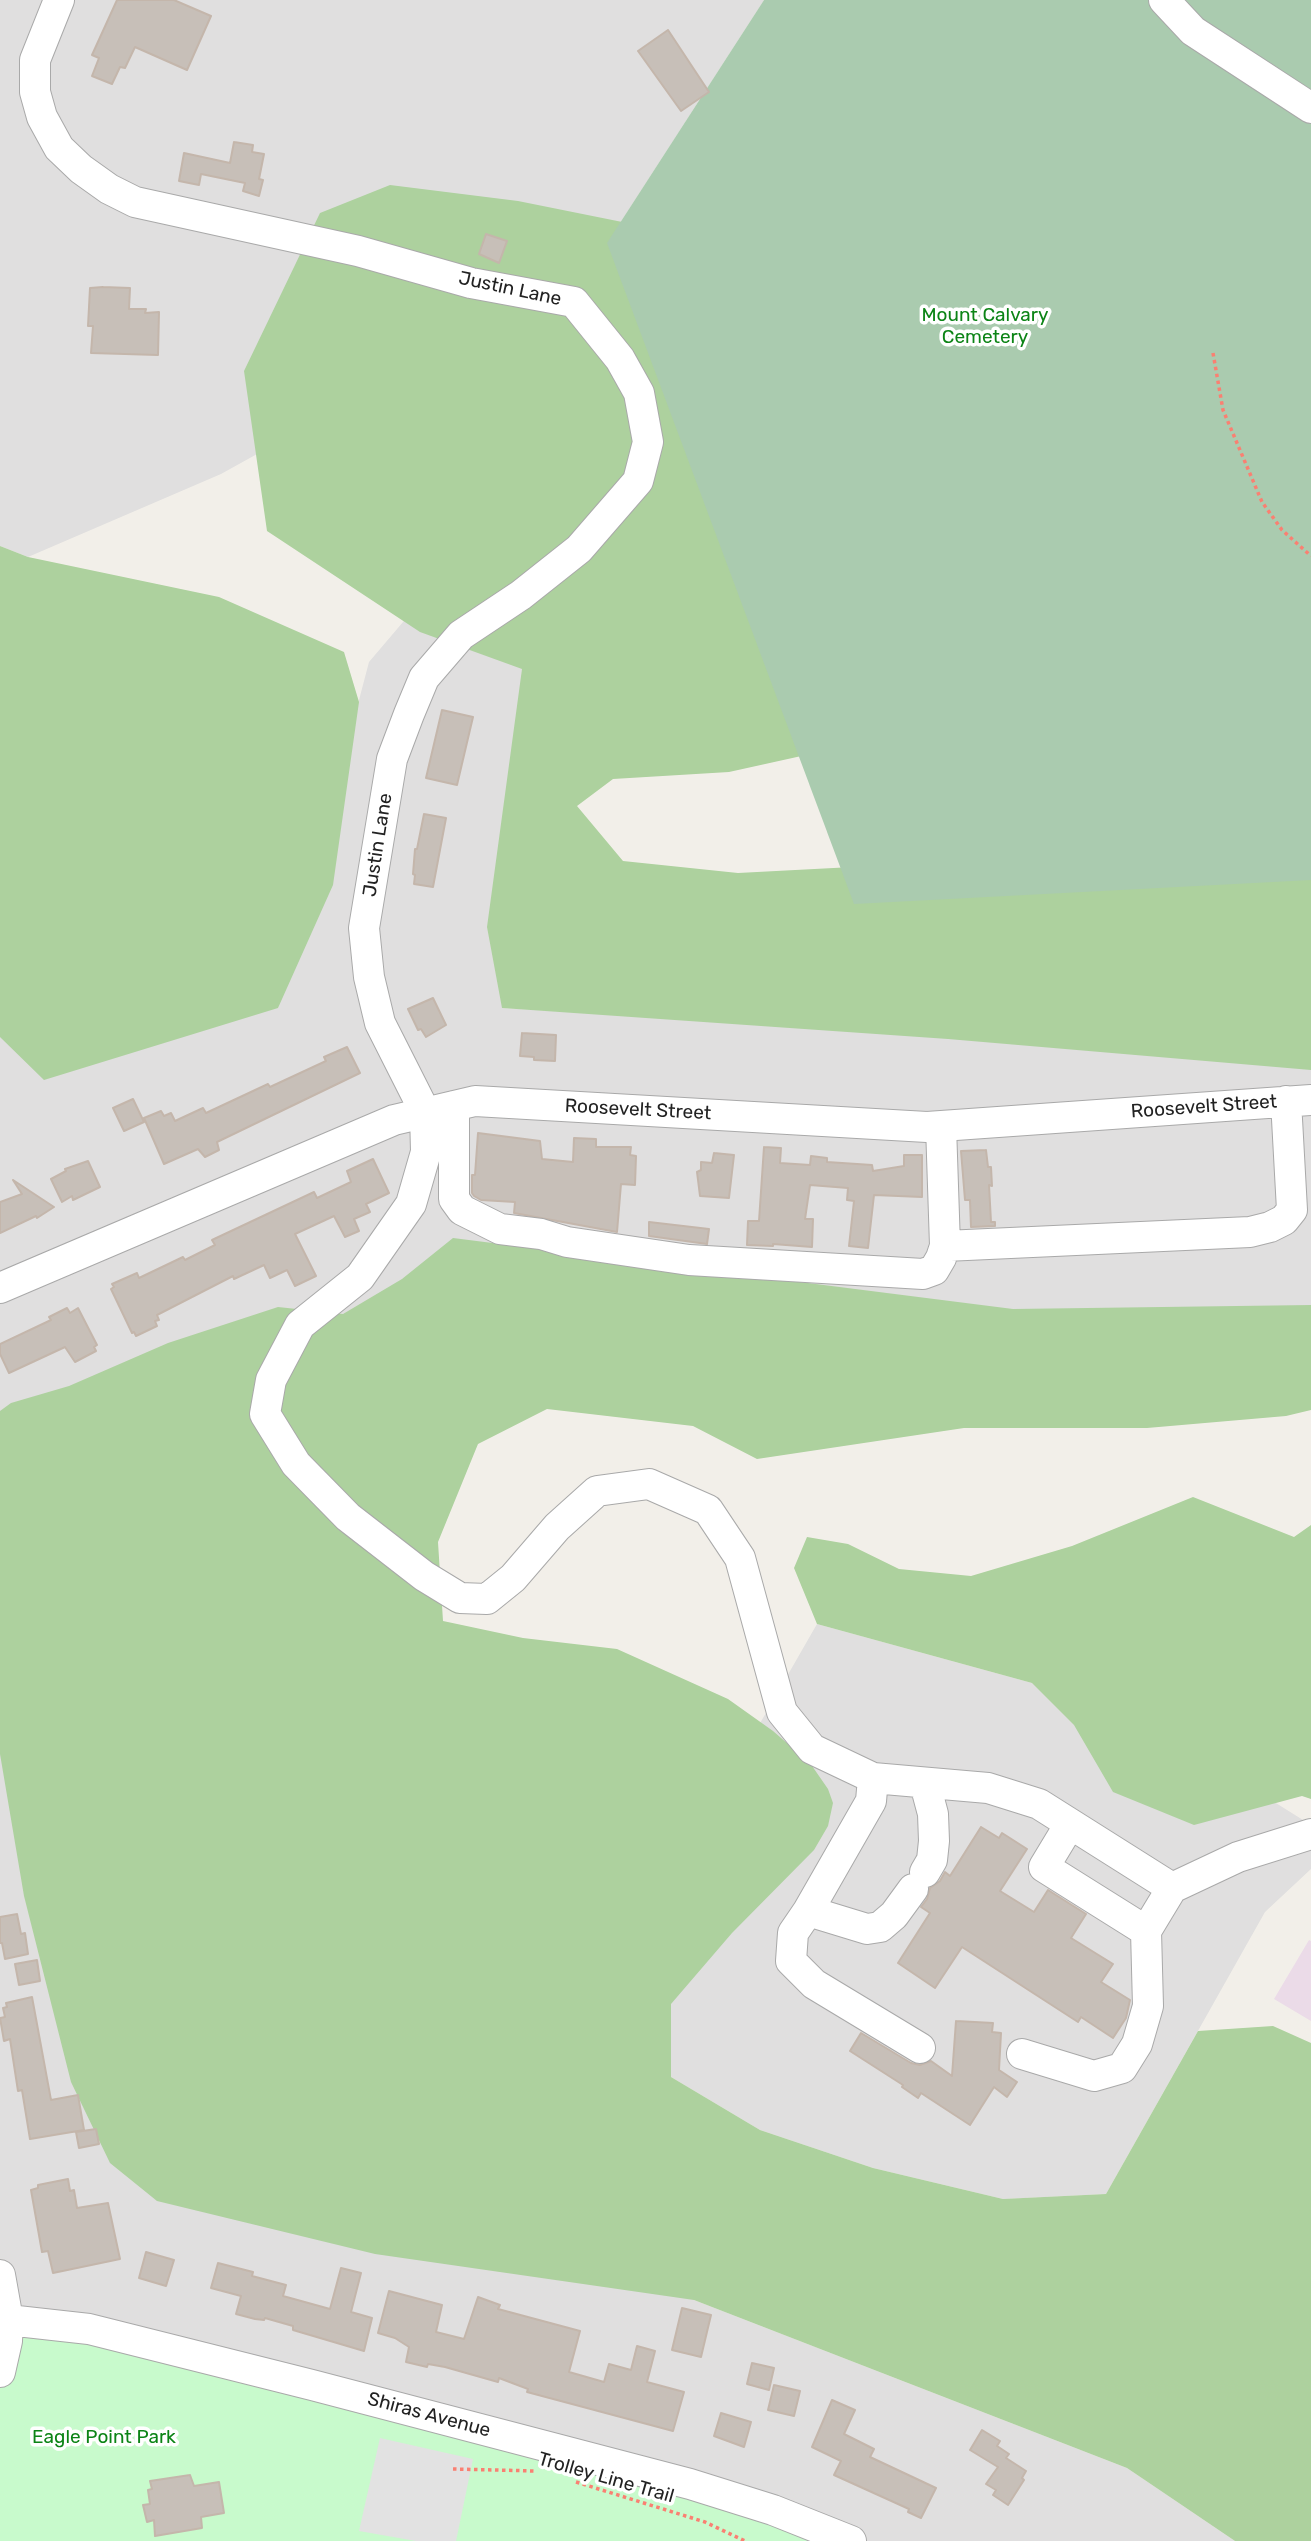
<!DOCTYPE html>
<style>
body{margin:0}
canvas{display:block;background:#f2efe9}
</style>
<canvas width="1311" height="2541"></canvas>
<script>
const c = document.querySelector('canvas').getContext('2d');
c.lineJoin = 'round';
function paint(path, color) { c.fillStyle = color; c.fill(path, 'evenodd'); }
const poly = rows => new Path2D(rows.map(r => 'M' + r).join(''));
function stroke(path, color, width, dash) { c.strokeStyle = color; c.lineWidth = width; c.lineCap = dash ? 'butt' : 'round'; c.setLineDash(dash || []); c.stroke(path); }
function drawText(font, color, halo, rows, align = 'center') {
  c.font = font + ' Rubik,sans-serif'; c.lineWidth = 7; c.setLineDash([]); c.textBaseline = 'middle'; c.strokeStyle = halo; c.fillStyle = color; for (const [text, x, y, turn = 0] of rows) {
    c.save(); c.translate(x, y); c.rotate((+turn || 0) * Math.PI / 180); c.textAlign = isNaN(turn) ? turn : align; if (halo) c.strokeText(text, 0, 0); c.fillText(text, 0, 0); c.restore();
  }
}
const residential = poly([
 [0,0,764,0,607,243,522,669,502,1008,1311,1054,1311,1317,673,1316,0,1561,0,992,278,1008,369,662,494,515,360,397,221,474,28,557,0,546],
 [817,1624,1032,1683,1153,1726,1311,1825,1311,1869,1265,1912,1106,2194,1003,2199,873,2168,760,2130,671,2077,593,2014],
 [0,1669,694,2300,1127,2468,1235,2541,841,2541,0,2372]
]);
const industrial = poly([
 [1309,1940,1311,1941,1311,2021,1274,1999]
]);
const forest = poly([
 [390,185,518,201,657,229,910,732,729,772,613,779,577,806,623,861,738,873,1311,843,1311,1070,948,1039,502,1008,487,927,522,669,420,632,267,531,244,371,320,213],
 [0,546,28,557,219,597,344,652,359,702,333,885,278,1008,44,1080,0,1037],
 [453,1238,1013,1309,1311,1305,1311,1410,1286,1416,1147,1428,964,1428,757,1459,693,1426,547,1409,478,1444,438,1542,443,1621,523,1638,617,1649,728,1699,773,1731,810,1763,828,1789,833,1803,828,1826,814,1850,732,1933,671,2004,671,2077,760,2130,873,2168,1003,2199,1106,2194,1198,2031,1273,2026,1311,2043,1311,2541,1235,2541,1127,2468,694,2300,375,2254,157,2201,110,2163,71,2082,24,1896,0,1754,0,1411,11,1403,69,1386,168,1343,278,1307,343,1314,402,1279],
 [1193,1497,1294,1537,1311,1525,1311,1799,1302,1796,1194,1825,1113,1792,1074,1725,1032,1683,817,1624,794,1568,807,1537,848,1544,899,1569,971,1576,1072,1546]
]);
const cemetery = poly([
 [764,0,1311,0,1311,880,854,904,607,243]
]);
const park = poly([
 [8,2320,851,2541,0,2541,0,2372]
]);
const parking = poly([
 [380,2438,473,2459,456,2541,416,2541,359,2531]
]);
const building = poly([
 [117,0,174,0,211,16,187,70,135,47,125,68,120,67,112,84,92,76,99,58,92,55,117,0],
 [668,30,709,92,681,111,638,51,668,30],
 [234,142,253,145,252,152,264,154,259,179,263,180,259,196,243,191,245,183,201,174,199,185,179,181,184,153,230,163,234,142],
 [486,234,507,241,499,263,479,254,486,234],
 [103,287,130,288,129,309,146,309,145,313,159,312,158,355,91,353,93,326,88,326,90,288,103,287],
 [442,710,473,717,457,785,426,778,442,710],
 [424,814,446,818,433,887,414,884,415,875,413,874,415,849,417,849,424,814],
 [433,998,446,1025,426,1037,421,1029,418,1030,408,1009,433,998],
 [522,1033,556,1035,555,1061,534,1060,534,1057,520,1056,522,1033],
 [347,1047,360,1073,217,1142,219,1150,205,1157,198,1149,164,1164,144,1118,161,1111,164,1116,171,1113,175,1121,203,1108,206,1113,268,1084,270,1087,326,1061,324,1057,347,1047],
 [133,1099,144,1122,124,1131,113,1108,133,1099],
 [478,1133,540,1141,542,1159,573,1162,574,1138,596,1139,596,1147,631,1147,630,1155,636,1156,635,1185,621,1184,617,1232,514,1213,515,1202,481,1200,474,1196,472,1193,472,1175,475,1175,478,1133],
 [764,1147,781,1148,780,1163,810,1165,811,1156,827,1158,827,1162,872,1165,873,1171,904,1166,904,1155,922,1155,922,1197,874,1195,868,1248,849,1246,854,1201,847,1200,848,1188,810,1185,805,1219,813,1219,812,1247,773,1244,773,1246,747,1245,748,1221,759,1221,764,1147],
 [986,1150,988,1167,991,1167,992,1186,989,1185,991,1222,995,1222,995,1226,971,1227,970,1200,965,1200,961,1151,986,1150],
 [714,1153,734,1155,729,1198,700,1196,697,1172,701,1170,701,1162,712,1163,714,1153],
 [373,1159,389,1193,366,1204,370,1212,354,1219,359,1231,345,1237,334,1216,295,1234,316,1276,295,1286,287,1270,270,1278,264,1265,234,1279,233,1276,157,1315,159,1320,155,1321,157,1326,136,1336,134,1332,132,1333,111,1289,114,1287,112,1284,137,1273,139,1278,183,1257,185,1260,215,1245,212,1240,314,1192,317,1198,351,1182,347,1171,373,1159],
 [88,1161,100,1187,73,1200,72,1196,62,1202,51,1179,66,1171,65,1169,88,1161],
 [13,1180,54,1207,37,1218,36,1216,0,1233,0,1202,22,1194,13,1180],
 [649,1222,709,1229,707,1244,649,1236,649,1222],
 [67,1308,70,1313,78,1308,97,1345,94,1347,96,1351,75,1362,65,1347,9,1373,0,1354,0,1344,51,1320,49,1317,67,1308],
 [981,1827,999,1838,1002,1833,1027,1849,1000,1891,1034,1912,1048,1890,1086,1914,1071,1938,1113,1964,1101,1982,1130,2000,1126,2018,1113,2038,1081,2017,1078,2022,962,1947,935,1988,898,1963,930,1913,921,1907,927,1899,930,1888,940,1881,945,1872,950,1876,981,1827],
 [17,1914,21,1934,25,1933,28,1954,5,1959,2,1943,0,1943,0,1917,17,1914],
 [37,1960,40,1981,19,1985,15,1964,37,1960],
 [32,1997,51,2100,78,2095,84,2130,30,2139,22,2090,18,2091,10,2039,4,2041,0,2018,5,2017,3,2008,7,2007,6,2003,32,1997],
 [956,2021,993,2023,992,2032,1001,2033,999,2070,1017,2082,1007,2097,994,2087,970,2125,921,2093,918,2098,902,2087,903,2085,850,2051,861,2033,911,2063,920,2065,931,2061,952,2076,956,2021],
 [96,2129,99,2144,79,2148,76,2132,96,2129],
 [68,2179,70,2191,74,2190,77,2208,108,2203,120,2259,53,2273,48,2251,42,2252,31,2190,38,2188,38,2185,68,2179],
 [146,2252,174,2260,166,2286,139,2278,146,2252],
 [218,2263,253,2272,252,2276,286,2285,283,2296,330,2309,341,2268,361,2273,351,2312,372,2318,364,2351,293,2330,293,2326,265,2318,264,2320,255,2319,236,2314,241,2296,211,2288,218,2263],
 [389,2291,442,2305,436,2332,464,2339,478,2297,500,2305,498,2309,580,2331,569,2372,604,2382,609,2364,631,2370,637,2346,655,2351,647,2382,684,2392,673,2431,527,2392,528,2389,499,2378,498,2382,445,2367,428,2364,427,2367,406,2362,409,2347,395,2338,378,2333,389,2291],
 [682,2308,711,2315,701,2357,672,2350,682,2308],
 [752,2363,774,2368,769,2390,747,2384,752,2363],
 [774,2385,800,2391,794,2416,768,2410,774,2385],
 [832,2400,855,2410,844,2434,874,2449,870,2457,936,2488,921,2518,908,2512,909,2509,834,2475,841,2461,812,2447,832,2400],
 [721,2413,751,2422,744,2447,714,2436,721,2413],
 [982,2430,1000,2441,997,2446,1009,2454,1006,2458,1026,2471,1022,2478,1024,2480,1008,2505,993,2495,996,2490,986,2484,998,2467,970,2450,982,2430],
 [190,2475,194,2486,219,2482,224,2513,201,2517,202,2528,155,2536,154,2520,147,2522,143,2505,150,2504,148,2490,152,2489,150,2481,190,2475]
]);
const path = poly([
 [1213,353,1223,410,1262,502,1282,530,1311,556],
 [453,2469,535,2471],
 [576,2482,705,2522,745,2541]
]);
const minor = poly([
 [59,0,35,60,35,92,42,117,59,148,81,169,109,189,135,202,358,251,471,283,574,302,620,359,639,393,648,442,638,481,579,549,521,595,461,635,424,678,409,714,392,759,364,928,369,977,380,1023,425,1112,426,1152,411,1204,360,1277,300,1325,271,1380,265,1414,296,1464,348,1517,424,1576,460,1598,487,1599,513,1578,557,1527,597,1491,649,1484,708,1510,740,1558,782,1712,812,1749,873,1778,988,1788,1039,1804,1172,1888],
 [1164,0,1193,31,1311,108],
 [454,1106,454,1199,462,1210,500,1229,541,1234,567,1242,689,1260,923,1274,934,1270,941,1258,945,1246,1250,1232,1270,1227,1284,1220,1292,1210,1286,1101],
 [941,1126,945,1246],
 [0,1288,394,1120,475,1101,927,1127,1311,1100],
 [873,1778,871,1801,808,1911,793,1933,791,1961,814,1984,920,2048],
 [1070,1824,1044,1867,1146,1931,1172,1888,1238,1857,1311,1834],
 [925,1872,932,1860,934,1841,933,1814,925,1784],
 [808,1911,867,1929,880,1927,894,1915,913,1889],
 [1022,2054,1094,2076,1122,2068,1137,2044,1148,2006,1146,1931],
 [0,2275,8,2320,7,2341,0,2372],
 [0,2322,8,2320,89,2329,312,2385,690,2484,773,2510,851,2541]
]);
const streetNames = [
 ["Justin Lane",510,289,12],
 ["Justin Lane",378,845,-81],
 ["Roosevelt Street",1204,1107,-4],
 ["Roosevelt Street",638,1110,3],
 ["Shiras Avenue",429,2415,15],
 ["Trolley Line Trail",606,2478,16]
];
const parkNames = [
 ["Mount Calvary",985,316],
 ["Cemetery",985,338],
 ["Eagle Point Park",104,2438]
];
paint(residential, '#e0dfdf');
paint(industrial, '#ebdbe8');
paint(forest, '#add19e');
paint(cemetery, '#aacbaf');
paint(park, '#c8facc');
paint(parking, '#e2e2e2');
paint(building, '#c7bfb8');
stroke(building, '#c4b6ab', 2);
stroke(minor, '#a9a9a9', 32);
stroke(path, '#fa8072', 3.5, [3.5, 3.5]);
stroke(minor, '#fff', 30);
drawText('19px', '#222', '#fff', streetNames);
drawText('19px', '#0c8416', '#fff', parkNames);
</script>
